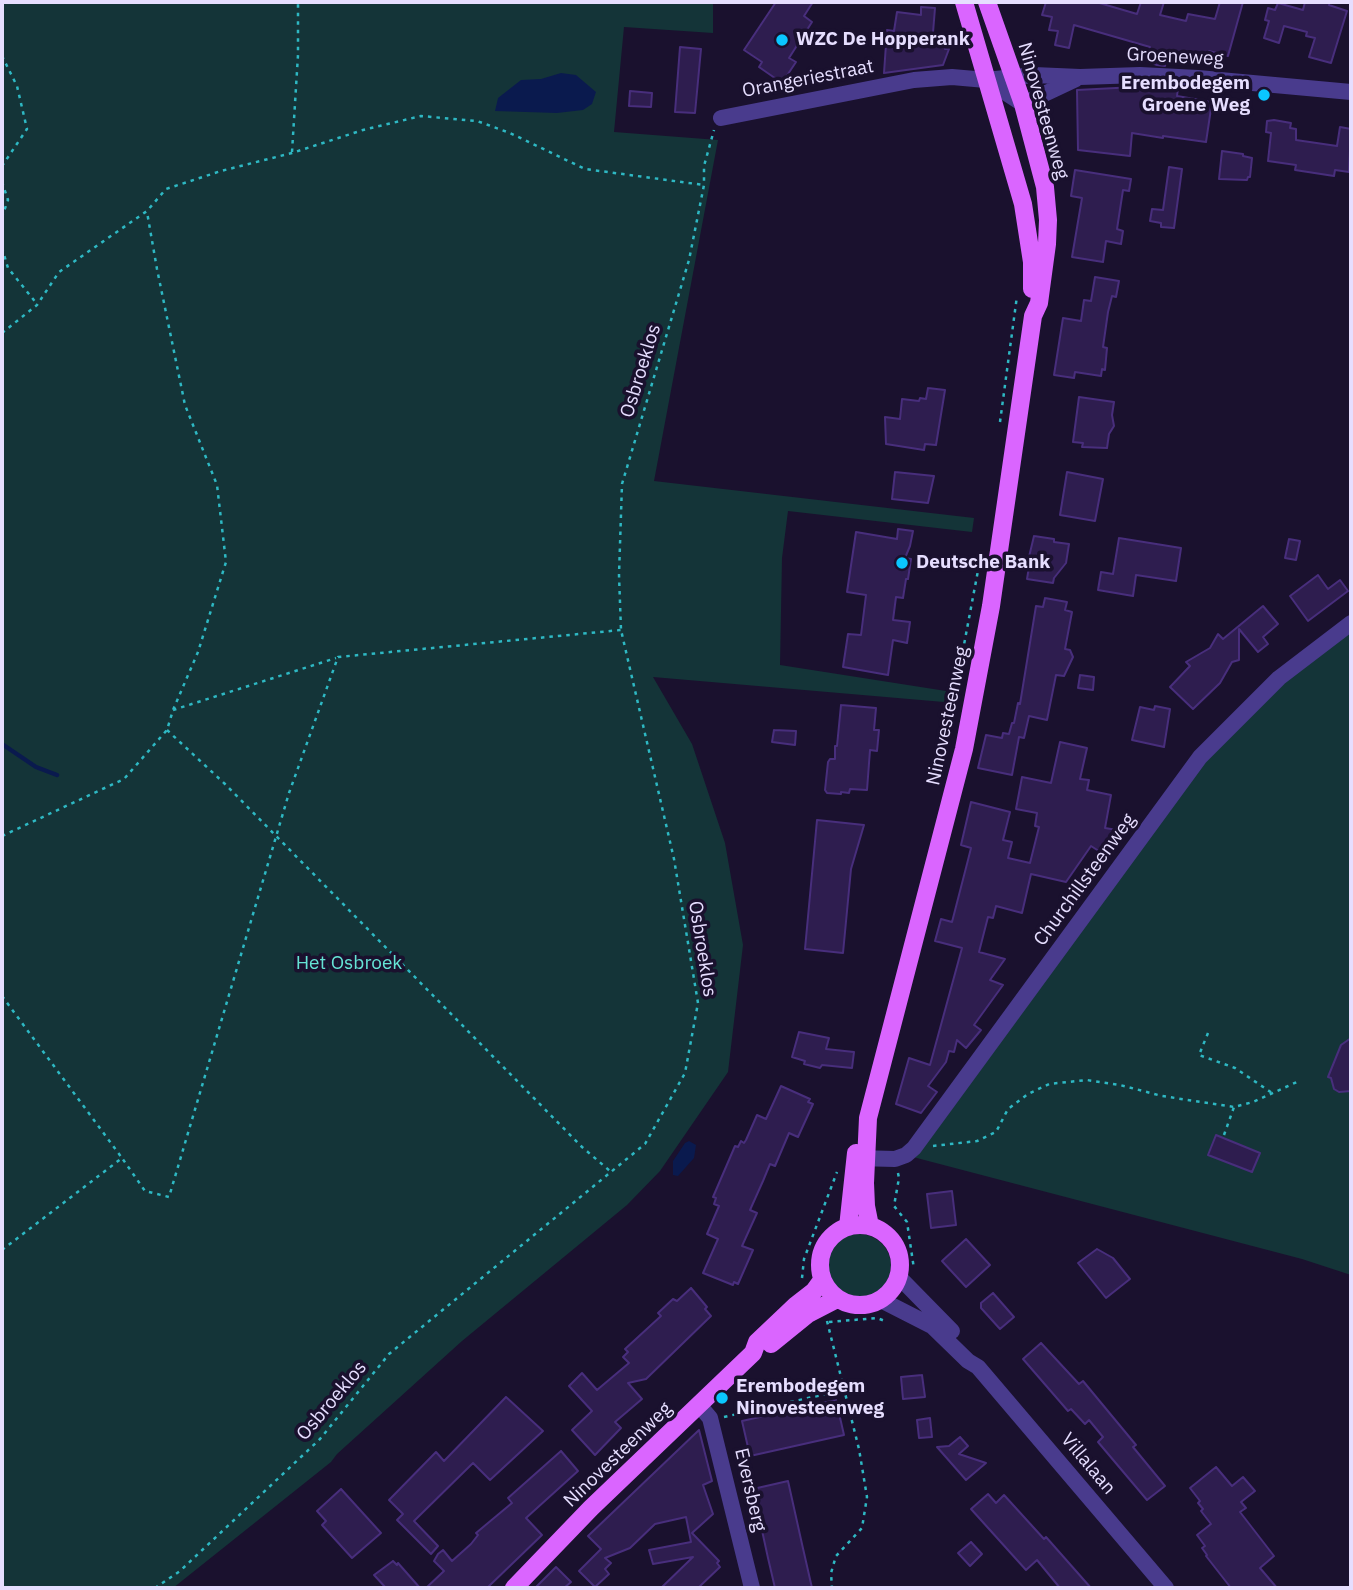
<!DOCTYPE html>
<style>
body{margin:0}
#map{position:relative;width:1353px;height:1590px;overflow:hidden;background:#1a112e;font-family:"IBM Plex Sans",sans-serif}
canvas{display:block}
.frame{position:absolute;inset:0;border:4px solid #e6deff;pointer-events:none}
</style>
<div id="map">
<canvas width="1353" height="1590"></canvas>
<div class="frame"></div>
</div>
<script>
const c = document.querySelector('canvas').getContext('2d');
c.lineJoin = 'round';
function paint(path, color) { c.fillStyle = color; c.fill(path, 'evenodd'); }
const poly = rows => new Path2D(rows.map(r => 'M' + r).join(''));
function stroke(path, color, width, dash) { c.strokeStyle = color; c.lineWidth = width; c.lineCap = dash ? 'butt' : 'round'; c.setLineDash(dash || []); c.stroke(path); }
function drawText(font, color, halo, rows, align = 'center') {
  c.font = font + ' "IBM Plex Sans",sans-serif'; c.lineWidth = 7; c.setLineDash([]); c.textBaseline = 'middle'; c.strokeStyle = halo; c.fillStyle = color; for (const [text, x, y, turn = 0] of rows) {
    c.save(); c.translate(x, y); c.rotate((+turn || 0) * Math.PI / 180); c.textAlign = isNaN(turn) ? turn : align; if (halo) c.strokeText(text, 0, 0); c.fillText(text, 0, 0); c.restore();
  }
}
const green = poly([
 [2,2,713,2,713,33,624,27,614,132,718,140,654,481,974,518,972,532,788,511,782,558,780,665,946,691,944,702,653,677,692,744,725,843,743,945,728,1072,660,1171,627,1205,462,1341,337,1454,331,1462,173,1588,2,1588],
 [1351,632,1351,1275,1302,1259,913,1157,935,1132,1205,762,1282,684],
 '827 1266a32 32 0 1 1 64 0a32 32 0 1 1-64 0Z'
]);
const water = poly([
 [561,73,576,75,596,92,592,104,583,110,557,113,495,111,498,98,521,80,541,79],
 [689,1141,696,1145,694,1158,678,1176,673,1175,673,1161,685,1143]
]);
const stream = poly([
 [2,744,36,767,57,775]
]);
const building = poly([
 [776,2,813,2,804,16,812,22,789,58,796,62,782,83,759,67,762,62,744,50,776,2],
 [1046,2,1096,2,1137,14,1141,2,1164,2,1160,15,1186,21,1188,14,1215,19,1220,2,1243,2,1228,56,1209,51,1207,61,1169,50,1165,66,1157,65,1147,61,1150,47,1074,25,1069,48,1055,45,1058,31,1049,30,1052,17,1042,15,1046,2],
 [1305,2,1330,2,1329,5,1347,11,1331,63,1309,57,1315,38,1306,36,1307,32,1284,26,1279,43,1264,38,1269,21,1265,20,1268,8,1275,10,1278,3,1303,10,1305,2],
 [921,7,935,8,932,45,945,46,945,49,949,49,943,65,884,73,887,30,894,31,897,12,921,15,921,7],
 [680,47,701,49,695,113,675,112,680,47],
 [1155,86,1178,88,1177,96,1212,102,1206,142,1163,136,1163,138,1132,133,1130,156,1078,150,1077,90,1155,86],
 [630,91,652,93,651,107,629,106,630,91],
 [1274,120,1291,123,1290,128,1296,129,1296,140,1337,146,1340,127,1351,129,1349,172,1335,170,1334,176,1295,170,1296,165,1268,161,1271,133,1266,132,1267,121,1274,120],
 [1222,151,1243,154,1243,156,1252,158,1250,177,1248,177,1247,180,1219,179,1222,151],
 [1169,167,1182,169,1174,228,1161,227,1161,223,1150,221,1152,209,1163,210,1169,167],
 [1075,170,1131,179,1129,191,1123,190,1117,229,1123,231,1121,244,1106,241,1103,262,1072,257,1082,198,1071,196,1075,170],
 [1095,277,1119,281,1116,297,1112,296,1108,312,1103,347,1107,348,1105,370,1102,369,1101,376,1075,372,1074,378,1054,375,1063,318,1081,321,1084,300,1091,301,1095,277],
 [928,388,945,390,936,445,925,444,924,450,886,444,885,417,900,419,902,399,919,401,920,398,926,399,928,388],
 [1079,397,1114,402,1112,415,1114,426,1109,434,1107,448,1082,447,1083,443,1073,442,1079,397],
 [895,472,934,476,928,503,892,499,895,472],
 [1067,472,1103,479,1095,521,1060,515,1067,472],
 [898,529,913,531,910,546,905,558,911,559,908,579,906,579,903,598,896,597,893,620,910,622,907,643,893,640,888,675,843,667,848,634,861,635,866,595,847,592,856,532,897,539,898,529],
 [1034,536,1054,539,1054,542,1069,544,1066,563,1054,578,1053,583,1027,579,1030,561,1028,561,1034,536],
 [1119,538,1181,548,1176,581,1136,575,1133,596,1098,590,1101,572,1113,574,1119,538],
 [1289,539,1300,541,1296,560,1285,558,1289,539],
 [1318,575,1328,589,1340,580,1348,591,1308,621,1290,596,1318,575],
 [1045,598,1067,602,1065,610,1072,612,1065,649,1070,650,1073,657,1064,676,1056,675,1047,720,1029,716,1024,738,1019,737,1012,775,978,768,986,735,1002,738,1003,733,1009,734,1012,723,1014,723,1018,703,1020,704,1036,606,1043,607,1045,598],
 [1263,606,1278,624,1263,637,1268,644,1258,652,1239,629,1239,660,1232,662,1220,683,1193,709,1170,687,1190,666,1186,662,1210,648,1218,634,1223,639,1263,606],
 [1080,675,1094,677,1093,690,1078,688,1080,675],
 [841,705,876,708,874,730,879,730,877,751,870,750,867,790,850,789,849,793,841,792,841,794,827,793,825,790,828,762,830,759,835,759,835,746,837,746,841,705],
 [1155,706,1170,709,1164,747,1132,740,1140,707,1154,710,1155,706],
 [774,730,796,731,795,745,772,742,774,730],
 [1060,742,1087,748,1080,779,1089,780,1087,790,1111,795,1105,828,1123,831,1108,857,1091,846,1066,882,1031,874,1022,913,996,906,993,918,988,917,979,952,1005,959,990,980,1003,985,974,1025,981,1030,966,1048,957,1040,954,1052,949,1051,946,1062,928,1086,937,1092,921,1113,896,1104,909,1058,930,1065,962,948,935,941,941,919,952,922,968,860,971,848,961,845,971,802,1010,812,1003,840,1012,842,1008,858,1030,863,1039,827,1035,826,1037,813,1016,809,1022,777,1051,783,1060,742],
 [817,820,864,825,851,869,843,953,805,949,817,820],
 [799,1032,829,1038,826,1049,854,1052,852,1068,822,1065,820,1068,804,1064,805,1061,792,1057,799,1032],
 [1351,1038,1351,1091,1339,1092,1334,1089,1331,1078,1328,1077,1341,1045,1351,1038],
 [781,1086,810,1099,808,1102,813,1104,798,1137,789,1133,775,1166,770,1164,763,1181,750,1210,757,1213,742,1246,753,1250,738,1284,734,1282,733,1285,703,1273,718,1239,707,1234,719,1206,714,1204,716,1198,713,1197,735,1146,738,1147,741,1141,744,1143,746,1140,757,1115,766,1119,781,1086],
 [1216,1135,1260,1153,1252,1172,1208,1155,1216,1135],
 [952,1191,956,1225,931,1228,927,1194,952,1191],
 [966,1239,990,1265,966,1287,942,1261,966,1239],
 [1097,1249,1113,1258,1130,1279,1106,1298,1078,1263,1097,1249],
 [691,1288,707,1307,705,1309,711,1316,646,1379,628,1383,642,1399,615,1422,621,1428,595,1455,572,1430,592,1411,569,1386,582,1373,597,1390,629,1363,623,1357,628,1352,625,1349,661,1316,658,1313,673,1299,677,1301,691,1288],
 [993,1293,1014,1317,1000,1329,981,1308,981,1303,993,1293],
 [1041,1343,1079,1384,1083,1381,1136,1445,1133,1447,1165,1486,1147,1500,1098,1442,1103,1437,1089,1420,1085,1424,1071,1409,1068,1411,1023,1359,1041,1343],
 [922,1375,925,1397,903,1399,901,1377,922,1375],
 [506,1397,543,1431,490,1480,473,1463,414,1521,438,1546,431,1554,397,1520,403,1514,389,1500,436,1452,444,1461,506,1397],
 [836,1400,844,1435,750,1456,742,1421,836,1400],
 [930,1418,932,1437,919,1438,917,1420,930,1418],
 [699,1430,712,1481,703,1485,713,1514,692,1533,719,1561,717,1563,720,1567,698,1588,661,1588,693,1557,653,1564,649,1550,691,1542,686,1517,655,1524,630,1548,605,1558,611,1563,605,1569,609,1574,595,1587,579,1571,601,1549,588,1536,699,1430],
 [960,1437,968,1446,959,1454,986,1463,966,1480,937,1447,949,1446,960,1437],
 [561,1451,578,1471,526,1518,542,1535,487,1588,426,1588,444,1571,434,1561,438,1554,443,1550,452,1561,471,1544,478,1535,476,1533,512,1503,508,1498,561,1451],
 [1216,1467,1232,1486,1243,1477,1255,1491,1241,1502,1246,1508,1240,1512,1274,1556,1260,1568,1277,1588,1231,1588,1206,1556,1207,1555,1202,1548,1205,1546,1197,1535,1211,1524,1201,1511,1203,1509,1198,1503,1200,1501,1190,1488,1216,1467],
 [788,1481,802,1544,812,1588,775,1588,768,1558,753,1489,788,1481],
 [341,1489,381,1533,352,1558,322,1525,326,1521,317,1511,341,1489],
 [988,1494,996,1503,1004,1495,1044,1539,1046,1537,1091,1588,1060,1588,1037,1560,1026,1570,971,1509,988,1494],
 [971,1542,982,1554,970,1566,958,1553,971,1542],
 [393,1561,397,1565,398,1563,420,1588,386,1588,374,1575,393,1561],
 [556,1567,571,1582,564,1588,535,1588,556,1567]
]);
const path = poly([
 [2,56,17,86,27,129,2,166],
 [292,152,298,55,298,2],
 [2,182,8,200,2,217],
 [2,248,8,268,37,304],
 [2,333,37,305,59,272,147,211,166,189,221,171,292,153,363,130,421,116,477,121,510,133,585,169,704,185],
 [1000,422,1017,296],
 [173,710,336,658],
 [167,730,225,784,582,1147,610,1171],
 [939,777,980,560],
 [2,836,124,779,167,730,173,710,198,652,226,562,217,485,185,405,157,269,147,212],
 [2,996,122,1158],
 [1208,1033,1199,1055,1235,1068,1272,1093],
 [1224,1135,1234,1107],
 [933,1146,977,1141,996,1132,1008,1109,1028,1094,1049,1084,1087,1080,1120,1085,1162,1096,1234,1107,1253,1102,1299,1081],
 [898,1173,899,1178,894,1206,907,1222,914,1269],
 [2,1250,122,1158,145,1191,169,1197,289,793,338,657,621,630],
 [802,1278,804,1259,837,1172],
 [827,1321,859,1449,867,1497,862,1528,836,1556,831,1573,832,1588],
 [829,1322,877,1318,885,1321],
 [724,1417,844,1390],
 [155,1588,180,1571,320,1439,389,1354,645,1144,685,1073,698,1003,674,859,621,630,619,575,622,484,689,260,704,185,704,166,714,130]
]);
const minor = poly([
 [986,80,1023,104,1076,79],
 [721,118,914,80,952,77,986,80,1034,75,1080,77,1140,75,1198,78,1351,92],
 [855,1158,895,1159,906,1155,914,1148,1200,757,1279,678,1351,623],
 [899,1277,952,1331],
 [881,1300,932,1326,968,1361,978,1367,1166,1588],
 [699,1405,710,1418,752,1588]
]);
const major = poly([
 [964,2,1023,204,1032,262,1032,289],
 '820 1265a40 40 0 1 1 80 0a40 40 0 1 1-80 0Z',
 [870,1226,866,1206,865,1183,868,1118,964,749,991,606,1033,316,1039,303,1047,244,1048,220,1045,187,1023,104,987,2],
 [848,1227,856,1153],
 [771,1344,808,1314,837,1299],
 [514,1588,591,1508,730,1375,753,1353,757,1342,796,1305,814,1291,822,1280]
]);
const markers = [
 [782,40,7,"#0ac6ff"],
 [1264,95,7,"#0ac6ff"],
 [902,563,7,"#0ac6ff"],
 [722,1398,7,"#0ac6ff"]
];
const poiNames = [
 ["WZC De Hopperank",796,40],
 ["Erembodegem",1250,84,"right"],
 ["Groene Weg",1250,106,"right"],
 ["Deutsche Bank",916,563],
 ["Erembodegem",736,1387],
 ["Ninovesteenweg",736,1409]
];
const streetNames = [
 ["Groeneweg",1175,57,3],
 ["Orangeriestraat",808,79,-11],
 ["Ninovesteenweg",1043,111,74],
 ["Osbroeklos",641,371,-73],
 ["Ninovesteenweg",948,716,-78],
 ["Churchillsteenweg",1085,880,-54],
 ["Osbroeklos",702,949,81],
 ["Osbroeklos",332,1401,-50],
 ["Ninovesteenweg",618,1455,-44],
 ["Villalaan",1088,1464,50],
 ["Eversberg",750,1490,77]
];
const parkNames = [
 ["Het Osbroek",349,964]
];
paint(green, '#143438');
paint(water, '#0a1a4e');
stroke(stream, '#0a1a4e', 4.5);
paint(building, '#2e1d4f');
stroke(building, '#482e7c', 2);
stroke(path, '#2eb8c3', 2.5, [3.5, 5]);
stroke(minor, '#493b8d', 16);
stroke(major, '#da65ff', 18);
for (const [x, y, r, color] of markers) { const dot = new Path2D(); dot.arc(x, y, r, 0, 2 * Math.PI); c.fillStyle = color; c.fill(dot); stroke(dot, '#1a112e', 2.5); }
drawText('bold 19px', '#e6deff', '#1a112e', poiNames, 'left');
drawText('19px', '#e6deff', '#1a112e', streetNames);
drawText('19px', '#65e4d5', '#1a112e', parkNames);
</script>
